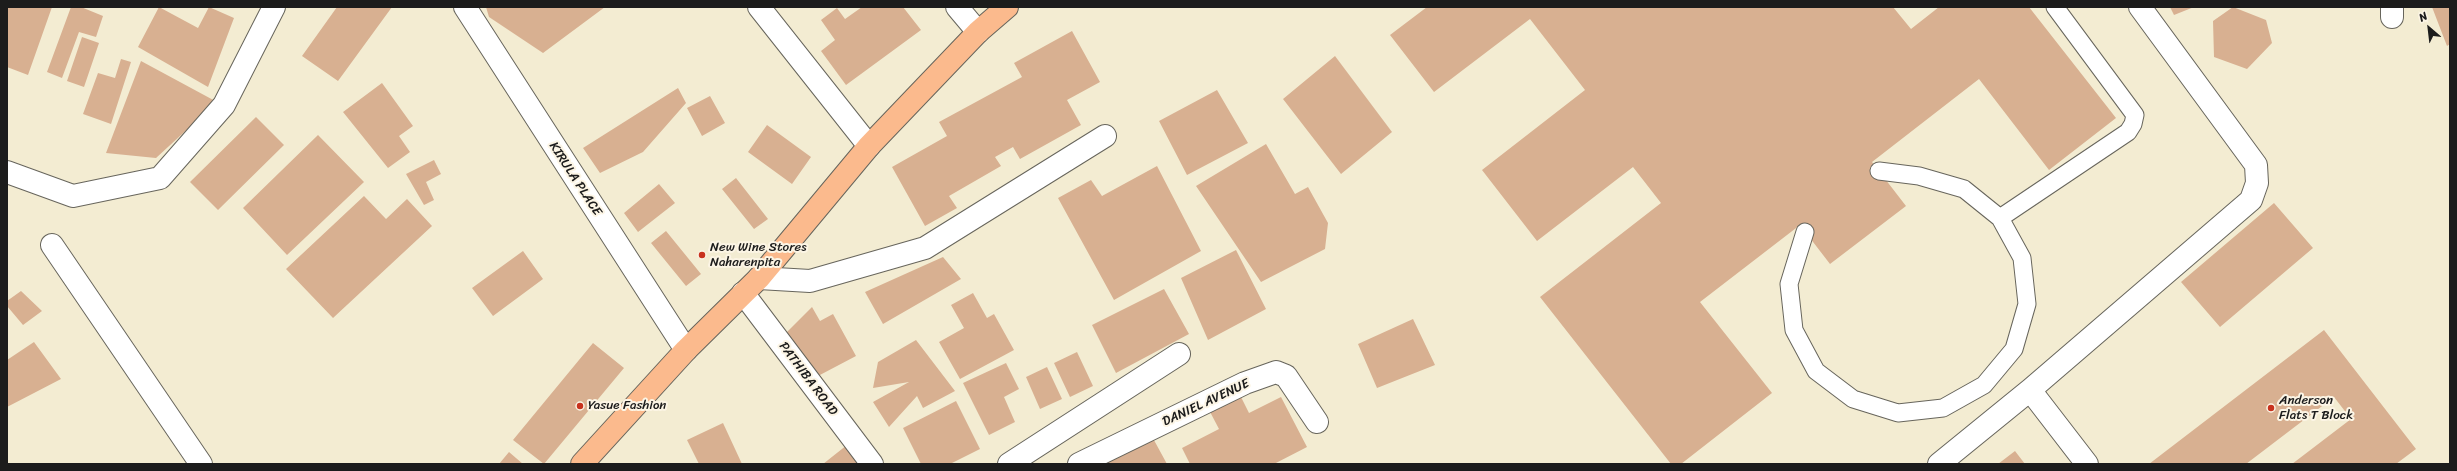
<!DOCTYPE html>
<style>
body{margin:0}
#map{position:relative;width:2457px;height:471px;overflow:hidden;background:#f3ecd2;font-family:Sriracha,sans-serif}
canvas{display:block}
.frame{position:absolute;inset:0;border:8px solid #1c1c1c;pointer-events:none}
.north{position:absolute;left:2409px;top:8px;width:40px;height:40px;-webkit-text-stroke:3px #fcf5e5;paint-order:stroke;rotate:332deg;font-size:11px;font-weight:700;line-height:16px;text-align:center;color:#1c1c1c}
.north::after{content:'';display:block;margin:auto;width:14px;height:18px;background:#1c1c1c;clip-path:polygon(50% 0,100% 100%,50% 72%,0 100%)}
</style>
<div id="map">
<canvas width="2457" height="471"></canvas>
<div class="frame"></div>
<div class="north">N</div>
</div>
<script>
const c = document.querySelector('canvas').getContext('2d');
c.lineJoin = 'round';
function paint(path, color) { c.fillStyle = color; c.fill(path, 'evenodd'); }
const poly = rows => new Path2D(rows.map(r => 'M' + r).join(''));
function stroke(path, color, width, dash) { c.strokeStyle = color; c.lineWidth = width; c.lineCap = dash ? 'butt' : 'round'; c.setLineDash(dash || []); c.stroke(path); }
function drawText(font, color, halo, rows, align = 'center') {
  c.font = font + ' Sriracha,sans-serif'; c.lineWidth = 4; c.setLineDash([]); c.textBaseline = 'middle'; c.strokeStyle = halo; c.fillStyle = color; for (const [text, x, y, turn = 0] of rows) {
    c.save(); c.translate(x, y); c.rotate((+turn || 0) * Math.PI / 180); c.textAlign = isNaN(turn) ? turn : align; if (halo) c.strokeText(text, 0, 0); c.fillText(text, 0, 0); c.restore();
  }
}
const building = poly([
 [7,7,52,7,28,75,7,67],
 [71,7,81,7,103,16,96,37,79,32,62,78,47,72],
 [159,7,198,28,209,7,234,18,208,87,138,47],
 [337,7,392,7,338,81,302,56],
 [486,7,605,7,543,53,489,17],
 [862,7,903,7,921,30,846,85,821,51,835,40,821,20,837,8,845,19],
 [1427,7,1893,7,1911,29,1939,7,2029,7,2116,118,2049,170,1979,79,1872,162,1906,206,1830,264,1800,225,1700,302,1772,393,1681,464,1671,464,1540,297,1661,203,1633,167,1537,241,1482,170,1585,90,1530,19,1434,92,1390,35],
 [2170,7,2194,7,2174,15],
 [2233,7,2266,20,2272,43,2247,69,2214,57,2213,21],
 [2432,7,2450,7,2450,44,2447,46],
 [1072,31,1100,82,1067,100,1081,125,1020,159,1013,147,995,157,1001,166,949,196,957,208,925,226,892,167,947,136,939,122,1022,77,1014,63],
 [82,37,99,43,84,87,67,81],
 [1335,56,1392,132,1341,174,1283,99],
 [121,59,131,62,111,124,83,114,98,73,115,78],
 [141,61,217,102,156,158,106,153],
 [382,83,413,126,399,136,410,152,388,168,343,112],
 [678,88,686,103,643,152,600,173,583,148],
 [1217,90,1248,143,1187,175,1159,121],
 [710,96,725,123,702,136,687,108],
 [256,117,284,145,218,210,190,182],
 [767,125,811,157,792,184,748,152],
 [318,135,364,182,287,255,243,208],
 [1266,144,1295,194,1308,187,1328,223,1325,249,1261,282,1196,186],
 [434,160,441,174,426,182,434,200,424,205,406,174],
 [1157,166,1201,251,1114,300,1058,198,1091,180,1102,196],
 [736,178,768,219,754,229,722,189],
 [659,184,675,203,638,232,624,213],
 [364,196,386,219,407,199,432,226,333,318,286,269],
 [2274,203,2313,248,2220,327,2181,282],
 [666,231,701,274,686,286,651,243],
 [1236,250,1266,309,1208,340,1181,278],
 [523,251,543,279,493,316,472,288],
 [943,257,961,279,883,324,865,292],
 [1164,289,1189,334,1116,373,1092,325],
 [21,291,42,311,23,325,7,306,7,301],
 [973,293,987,318,994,314,1014,350,960,379,939,342,964,328,951,305],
 [812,307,820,321,833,314,856,356,818,376,786,333],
 [1413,319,1435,365,1377,388,1358,344],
 [2324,330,2416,449,2396,464,2292,464,2351,419,2334,397,2246,464,2149,464],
 [916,340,955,391,923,408,917,396,889,427,873,402,909,382,873,388,878,362],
 [34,342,61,379,7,407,7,360],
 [593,343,624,368,544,464,513,440],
 [1077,352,1093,386,1070,397,1054,363],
 [1006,363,1019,389,1004,397,1015,422,989,435,963,383],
 [1047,367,1062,399,1040,409,1026,377],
 [1239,393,1249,413,1281,397,1307,447,1274,464,1190,464,1182,448,1219,429,1208,408],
 [956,401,980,449,950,464,921,464,903,428],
 [723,423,742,464,699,464,687,440],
 [1149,431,1167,464,1107,464,1103,457],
 [847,445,862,464,823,464],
 [2015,451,2025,464,1998,464],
 [509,452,523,464,499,464]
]);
const service = poly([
 [2000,218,2128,132,2133,124,2135,115,2055,7],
 [1805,232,1789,284,1794,330,1816,371,1853,399,1898,413,1943,408,1984,385,2014,349,2027,304,2022,258,2000,218,1964,189,1919,176,1879,171]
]);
const minor = poly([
 [465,7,686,350],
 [759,7,869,146],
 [957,7,978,32],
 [2392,7,2392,17],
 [7,172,73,196,160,178,224,105,274,7],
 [52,245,201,464],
 [759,278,810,281,925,248,1105,136],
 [743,293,872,464],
 [2030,390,2087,464],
 [1009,464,1179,354],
 [1079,464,1245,383,1276,372,1286,376,1317,422],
 [1939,464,2030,390,2251,200,2257,183,2256,165,2140,7]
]);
const primary = poly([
 [582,464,686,350,759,278,869,146,978,32,1007,7]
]);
const markers = [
 [702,255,4,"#c8321e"],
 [580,406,4,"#c8321e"],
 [2271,408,4,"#c8321e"]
];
const streetNames = [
 ["KIRULA PLACE",575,179,57],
 ["PATHIBA ROAD",808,379,53],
 ["DANIEL AVENUE",1206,403,-25]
];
const poiNames = [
 ["New Wine Stores",710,248],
 ["Naharenpita",710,263],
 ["Anderson",2279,401],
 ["Flats T Block",2279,416],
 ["Yasue Fashion",588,406]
];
paint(building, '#d8b091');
stroke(service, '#67655c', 19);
stroke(minor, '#67655c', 24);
stroke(primary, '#67655c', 24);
stroke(service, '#fff', 17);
stroke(minor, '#fff', 22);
stroke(primary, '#fbba8d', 22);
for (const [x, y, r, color] of markers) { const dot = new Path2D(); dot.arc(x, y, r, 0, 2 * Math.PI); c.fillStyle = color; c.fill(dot); stroke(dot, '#fcf5e5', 1.5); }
drawText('13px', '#1c1c1c', '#fcf5e5', streetNames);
drawText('13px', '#1c1c1c', '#fcf5e5', poiNames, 'left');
</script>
